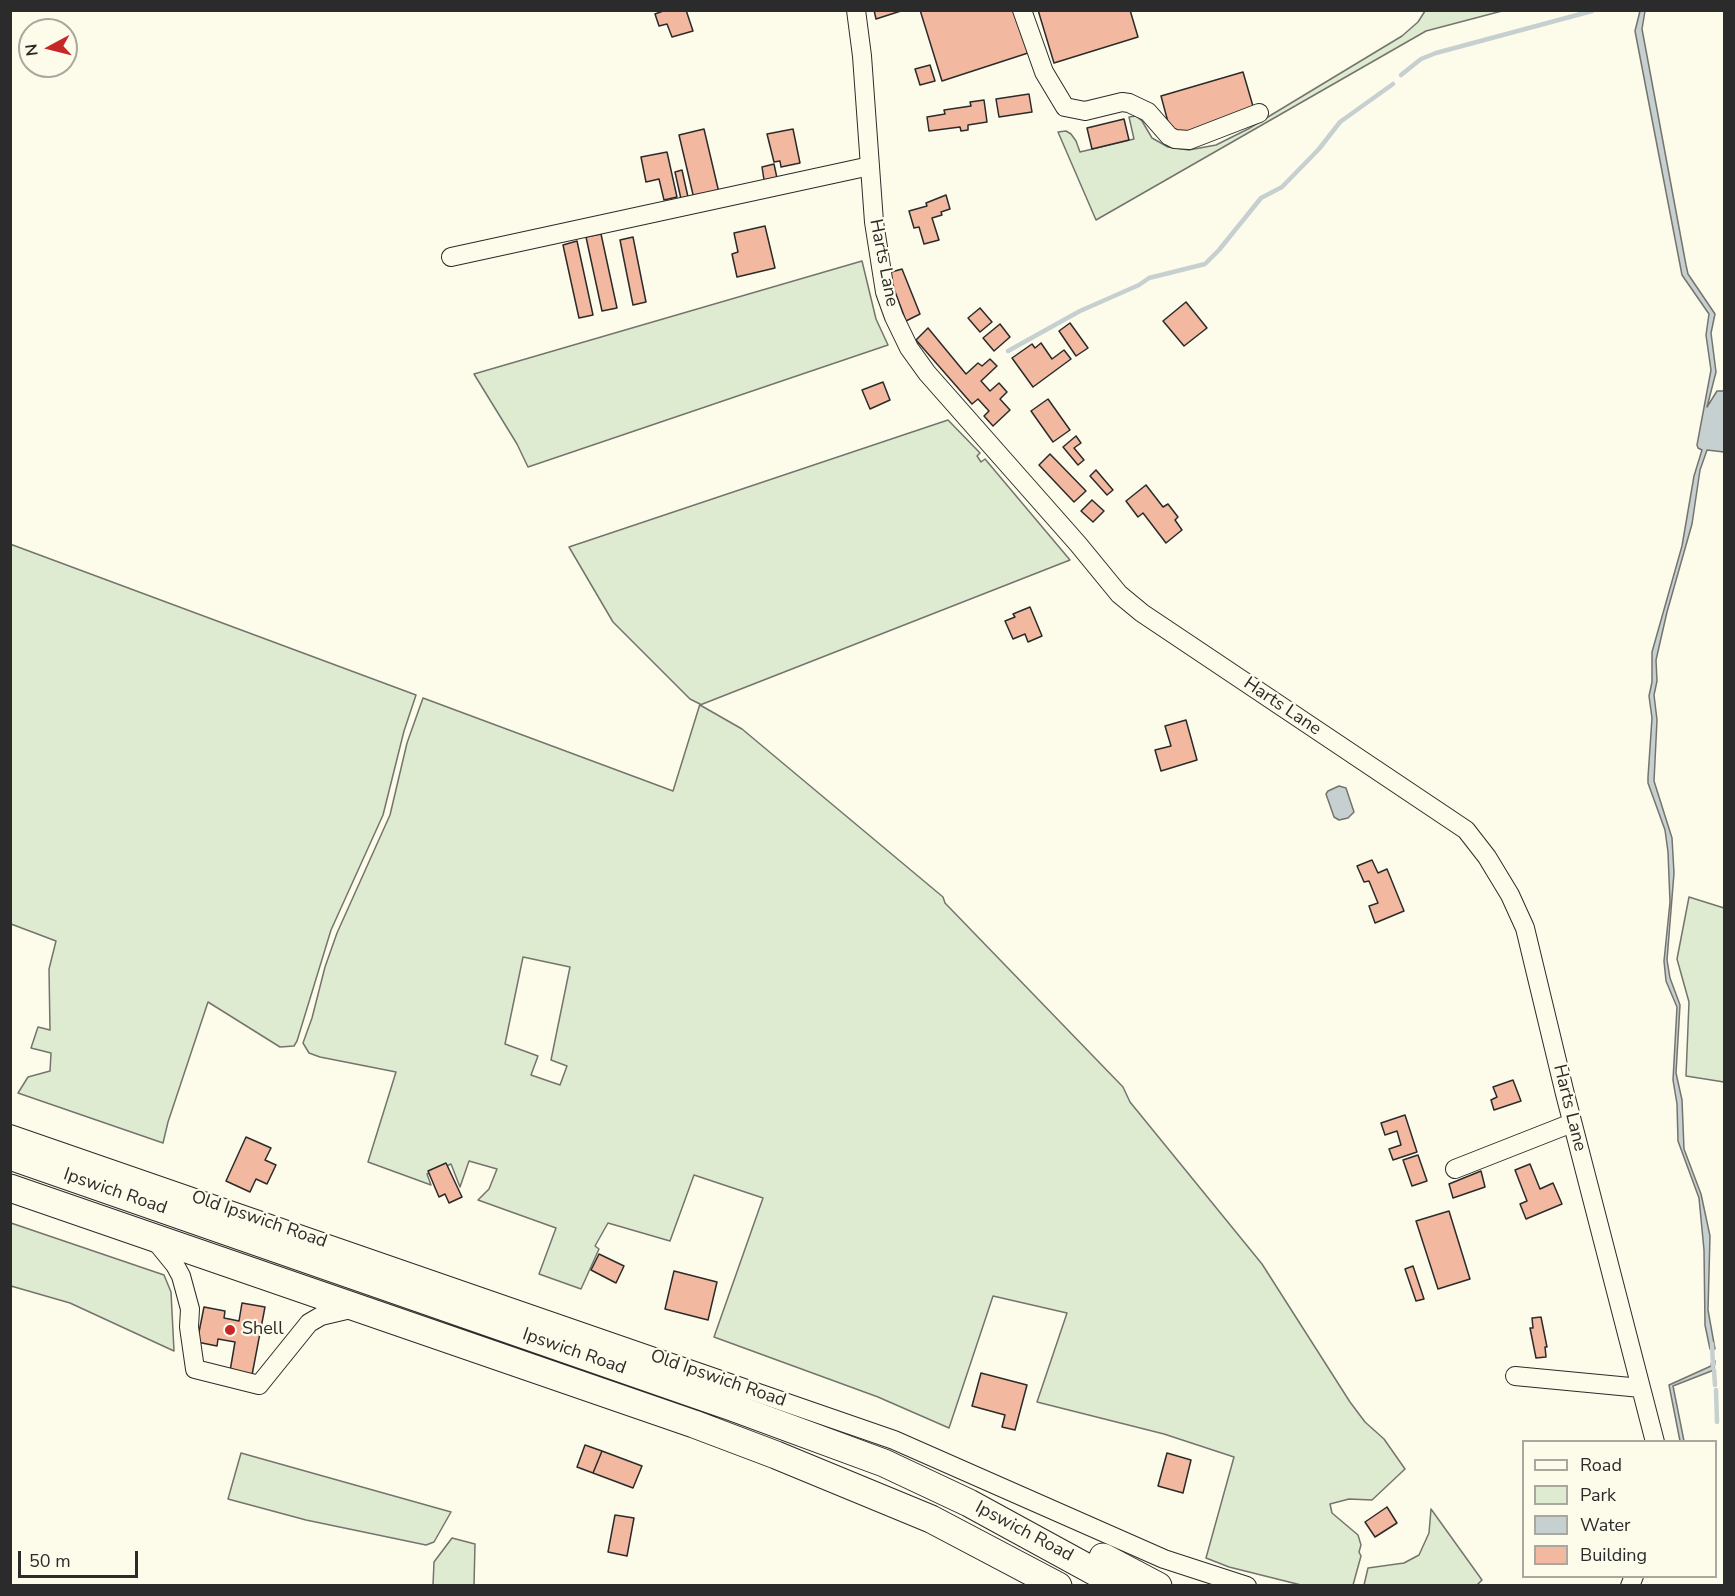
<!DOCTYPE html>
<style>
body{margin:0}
#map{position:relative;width:1735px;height:1596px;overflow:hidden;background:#fdfbea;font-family:"Nunito Sans",sans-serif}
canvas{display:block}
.frame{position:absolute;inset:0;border:12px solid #2b2b2b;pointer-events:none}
.legend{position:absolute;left:1522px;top:1440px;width:195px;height:138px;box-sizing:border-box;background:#fdfbea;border:2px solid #a9a89e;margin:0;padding:8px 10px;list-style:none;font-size:18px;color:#2b2b2b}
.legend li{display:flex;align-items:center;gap:12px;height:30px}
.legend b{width:30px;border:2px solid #a9a89e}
.north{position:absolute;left:18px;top:18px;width:60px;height:60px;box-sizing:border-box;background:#fdfbea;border:2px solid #a9a89e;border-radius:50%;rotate:263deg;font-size:16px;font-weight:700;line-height:24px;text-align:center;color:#2b2b2b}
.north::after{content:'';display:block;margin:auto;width:21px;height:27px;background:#c62828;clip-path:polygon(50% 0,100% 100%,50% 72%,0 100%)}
.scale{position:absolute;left:18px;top:1551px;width:120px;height:27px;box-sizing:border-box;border:3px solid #2b2b2b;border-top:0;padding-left:8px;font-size:18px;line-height:21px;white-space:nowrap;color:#2b2b2b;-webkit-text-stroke:4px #fdfbea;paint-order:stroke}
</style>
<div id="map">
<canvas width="1735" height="1596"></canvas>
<div class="frame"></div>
<ul class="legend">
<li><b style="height:8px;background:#fdfbea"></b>Road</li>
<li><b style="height:16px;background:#deebd1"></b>Park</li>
<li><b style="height:16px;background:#c7d0d0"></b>Water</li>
<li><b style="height:16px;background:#f2b8a0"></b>Building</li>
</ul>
<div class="north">N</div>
<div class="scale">50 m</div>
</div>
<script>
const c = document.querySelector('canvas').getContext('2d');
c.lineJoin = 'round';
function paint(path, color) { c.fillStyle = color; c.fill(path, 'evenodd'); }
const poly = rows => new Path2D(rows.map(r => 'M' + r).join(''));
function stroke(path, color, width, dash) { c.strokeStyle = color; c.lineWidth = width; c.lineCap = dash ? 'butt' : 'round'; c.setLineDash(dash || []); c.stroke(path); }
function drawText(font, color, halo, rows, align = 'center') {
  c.font = font + ' "Nunito Sans",sans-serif'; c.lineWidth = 4.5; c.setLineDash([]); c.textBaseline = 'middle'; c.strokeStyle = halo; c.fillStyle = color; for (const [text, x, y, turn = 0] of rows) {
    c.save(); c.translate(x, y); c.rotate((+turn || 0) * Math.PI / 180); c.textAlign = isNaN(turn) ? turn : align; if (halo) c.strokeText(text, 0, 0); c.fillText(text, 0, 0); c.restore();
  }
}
const green = poly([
 [1425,11,1502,11,1426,31,1096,220,1058,132,1066,131,1071,134,1076,141,1080,152,1134,139,1129,117,1136,116,1142,121,1152,138,1168,147,1189,150,1216,145,1248,129,1402,36,1418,22,1425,11],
 [862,261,876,319,888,345,528,467,517,444,474,374,862,261],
 [948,420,980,453,977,456,981,462,985,459,1070,560,700,705,742,729,943,897,945,903,1123,1087,1130,1102,1262,1264,1350,1402,1365,1422,1384,1439,1405,1469,1372,1500,1349,1499,1330,1504,1332,1513,1358,1535,1361,1545,1359,1552,1361,1556,1353,1585,1301,1585,1229,1567,1206,1558,1234,1457,1164,1434,1037,1402,1067,1313,993,1296,949,1428,878,1397,714,1337,763,1198,694,1175,670,1241,608,1223,595,1246,599,1249,581,1289,539,1274,556,1228,478,1200,489,1189,497,1169,469,1161,460,1187,451,1164,427,1174,431,1185,368,1162,396,1072,320,1057,309,1053,303,1043,312,1018,325,967,337,933,390,815,407,743,423,698,673,791,700,704,690,699,613,622,569,547,948,420],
 [523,957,570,967,551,1060,567,1066,560,1085,531,1075,538,1056,505,1044,523,957],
 [10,544,416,695,404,731,383,815,331,930,297,1041,294,1046,280,1047,208,1002,168,1122,163,1143,18,1093,28,1077,50,1071,51,1053,31,1048,38,1027,50,1030,49,969,56,941,11,924,10,544],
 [1689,897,1724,908,1724,1082,1686,1076,1689,1002,1677,959,1689,897],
 [11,1223,164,1275,171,1292,174,1351,70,1303,11,1286,11,1223],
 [241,1453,451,1512,434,1542,426,1545,306,1520,228,1499,241,1453],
 [1431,1509,1482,1580,1476,1586,1364,1585,1368,1568,1404,1563,1419,1555,1429,1533,1431,1509],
 [452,1538,475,1544,474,1585,433,1585,434,1562,452,1538]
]);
const water = poly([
 [1640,11,1645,11,1642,29,1686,265,1688,274,1715,314,1711,333,1716,372,1707,407,1717,391,1724,391,1724,452,1707,450,1700,470,1692,524,1667,612,1656,660,1657,681,1654,695,1657,720,1654,781,1672,838,1674,873,1667,960,1670,978,1680,1005,1676,1073,1682,1100,1684,1149,1701,1194,1710,1236,1708,1310,1715,1349,1710,1349,1705,1325,1704,1250,1699,1198,1678,1141,1677,1104,1673,1080,1677,1007,1666,981,1664,961,1670,902,1668,852,1665,830,1648,783,1648,777,1652,718,1649,696,1652,682,1652,652,1682,546,1694,476,1702,450,1698,448,1697,445,1711,370,1706,335,1709,314,1682,275,1635,31,1640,11],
 [1339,786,1346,788,1354,812,1348,818,1339,820,1334,817,1326,794,1328,791,1339,786],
 [1712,1360,1715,1361,1714,1370,1673,1386,1684,1441,1680,1441,1669,1385,1711,1366,1712,1360]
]);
const stream = poly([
 [1401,75,1421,59,1436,53,1592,11],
 [1008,351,1080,311,1139,285,1149,278,1205,264,1219,250,1261,198,1282,187,1319,149,1340,122,1393,84],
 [1712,1344,1713,1366],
 [1714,1370,1715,1385],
 [1716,1390,1717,1422]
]);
const building = poly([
 [666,10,686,10,693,31,672,37,667,24,659,26,655,14,666,10],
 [874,10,904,10,876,19,874,10],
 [920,10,1015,10,1028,53,942,81,920,10],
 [1038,10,1130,10,1138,37,1054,63,1038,10],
 [930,65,935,81,920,85,915,69,930,65],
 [1243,72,1255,113,1172,137,1161,96,1243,72],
 [1029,94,1032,112,999,117,996,99,1029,94],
 [984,100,987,122,968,125,968,130,961,131,960,127,929,131,927,117,945,114,944,110,971,106,970,102,984,100],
 [1124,119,1129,140,1092,149,1087,128,1124,119],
 [704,129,720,197,695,203,679,135,704,129],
 [793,129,800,163,781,167,780,161,774,162,767,134,793,129],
 [667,152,677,197,664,200,659,179,646,182,641,157,667,152],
 [774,164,777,178,764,180,762,167,774,164],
 [682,170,688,197,681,199,675,172,682,170],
 [946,195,950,209,941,212,942,215,932,218,939,240,924,244,919,227,914,228,909,211,927,206,926,203,946,195],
 [765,226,775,268,737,277,732,254,738,252,734,233,765,226],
 [601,234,617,308,602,311,586,237,601,234],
 [633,237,646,302,633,305,620,240,633,237],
 [577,241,593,315,579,318,563,245,577,241],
 [902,269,920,314,906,321,888,273,902,269],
 [1186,302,1207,328,1184,346,1163,321,1186,302],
 [980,308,992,322,980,332,968,318,980,308],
 [1070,323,1088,348,1076,356,1059,331,1070,323],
 [1000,324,1010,337,994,351,983,338,1000,324],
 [928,328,966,374,978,363,982,366,990,359,997,366,981,381,990,391,999,383,1007,392,1000,399,1010,410,993,426,984,416,989,411,978,399,972,404,916,340,928,328],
 [1041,343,1052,359,1064,350,1071,359,1033,387,1012,358,1032,344,1035,348,1041,343],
 [883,382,890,400,870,409,862,390,883,382],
 [1048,399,1070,430,1053,442,1031,411,1048,399],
 [1076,436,1081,443,1074,448,1084,460,1078,465,1063,447,1076,436],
 [1050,454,1086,491,1074,502,1039,465,1050,454],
 [1096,470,1113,490,1107,495,1090,476,1096,470],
 [1146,485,1163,507,1168,504,1178,517,1175,520,1182,530,1166,543,1143,513,1138,517,1126,501,1146,485],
 [1092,500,1104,511,1093,522,1081,511,1092,500],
 [1030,607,1042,636,1028,642,1025,634,1013,639,1005,621,1015,617,1013,614,1030,607],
 [1186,720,1197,760,1161,771,1155,750,1171,746,1165,726,1186,720],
 [1372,860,1378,873,1387,869,1404,911,1375,923,1369,906,1378,903,1369,881,1364,882,1357,866,1372,860],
 [1513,1080,1521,1101,1494,1110,1491,1100,1497,1097,1493,1087,1513,1080],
 [1405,1115,1417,1152,1393,1160,1389,1149,1401,1145,1397,1131,1385,1135,1381,1123,1405,1115],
 [246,1137,271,1148,265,1160,276,1165,267,1184,256,1179,250,1192,226,1181,246,1137],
 [1418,1155,1427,1181,1412,1186,1403,1160,1418,1155],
 [446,1163,462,1197,449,1203,445,1194,439,1197,428,1171,446,1163],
 [1530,1164,1540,1189,1553,1183,1562,1204,1526,1219,1520,1204,1527,1201,1515,1170,1530,1164],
 [1481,1171,1485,1187,1453,1198,1449,1184,1481,1171],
 [1449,1211,1470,1279,1438,1289,1416,1221,1449,1211],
 [599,1254,624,1266,616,1283,591,1270,599,1254],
 [1413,1266,1424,1299,1416,1301,1405,1269,1413,1266],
 [674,1271,717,1282,708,1320,665,1309,674,1271],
 [242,1303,265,1307,252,1375,230,1371,235,1342,218,1339,217,1346,197,1342,204,1307,225,1311,224,1318,239,1321,242,1303],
 [1541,1317,1547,1347,1545,1347,1546,1357,1536,1358,1530,1328,1533,1328,1532,1318,1541,1317],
 [981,1373,1027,1385,1015,1430,1002,1427,1005,1415,972,1406,981,1373],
 [585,1445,602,1451,593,1473,577,1467,585,1445],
 [602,1451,642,1466,633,1488,593,1473,602,1451],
 [1167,1453,1191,1460,1183,1493,1158,1486,1167,1453],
 [1387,1507,1397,1523,1375,1537,1365,1522,1387,1507],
 [615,1515,634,1518,627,1556,608,1552,615,1515]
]);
const minor = poly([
 [856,10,862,56,874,222,885,292,894,317,909,348,927,373,1078,544,1119,594,1142,613,1466,830,1487,857,1510,895,1525,928,1565,1094,1655,1442],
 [1022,10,1044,72,1065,107,1085,111,1122,102,1129,103,1148,112,1169,136,1175,139,1189,140,1259,113],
 [451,257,870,166],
 [10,1134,894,1440,1164,1559,1247,1586],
 [1455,1169,1572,1123],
 [153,1238,175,1265,181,1276,190,1309,189,1327,195,1369,259,1385,309,1323,321,1316,355,1308],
 [1515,1376,1641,1388],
 [1630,1586,1634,1576]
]);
const highway = poly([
 [10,1156,732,1407,884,1463,969,1503,1121,1586],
 [10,1188,694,1424,776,1455,931,1519,1058,1586],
 [1103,1557,1158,1586]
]);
const markers = [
 [230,1330,6,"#c62828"]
];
const streetNames = [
 ["Harts Lane",883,263,79],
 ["Harts Lane",1282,707,34],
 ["Harts Lane",1569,1108,76],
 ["Ipswich Road",115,1192,19],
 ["Old Ipswich Road",259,1220,19],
 ["Ipswich Road",574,1352,19],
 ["Old Ipswich Road",718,1379,19],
 ["Ipswich Road",1024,1532,28]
];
const poiNames = [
 ["Shell",242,1330]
];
paint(green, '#deebd1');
stroke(green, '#74746e', 1.5);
paint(water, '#c7d0d0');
stroke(water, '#74746e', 1.5);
stroke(stream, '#c7d0d0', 4.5);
paint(building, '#f2b8a0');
stroke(building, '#2b2b2b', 1.5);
stroke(minor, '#2b2b2b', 20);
stroke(highway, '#2b2b2b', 29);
stroke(minor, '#fdfbea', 18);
stroke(highway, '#fdfbea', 27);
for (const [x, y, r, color] of markers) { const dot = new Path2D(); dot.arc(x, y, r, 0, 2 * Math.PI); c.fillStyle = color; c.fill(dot); stroke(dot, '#fdfbea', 2); }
drawText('18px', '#2b2b2b', '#fdfbea', streetNames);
drawText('18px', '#2b2b2b', '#fdfbea', poiNames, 'left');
</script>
